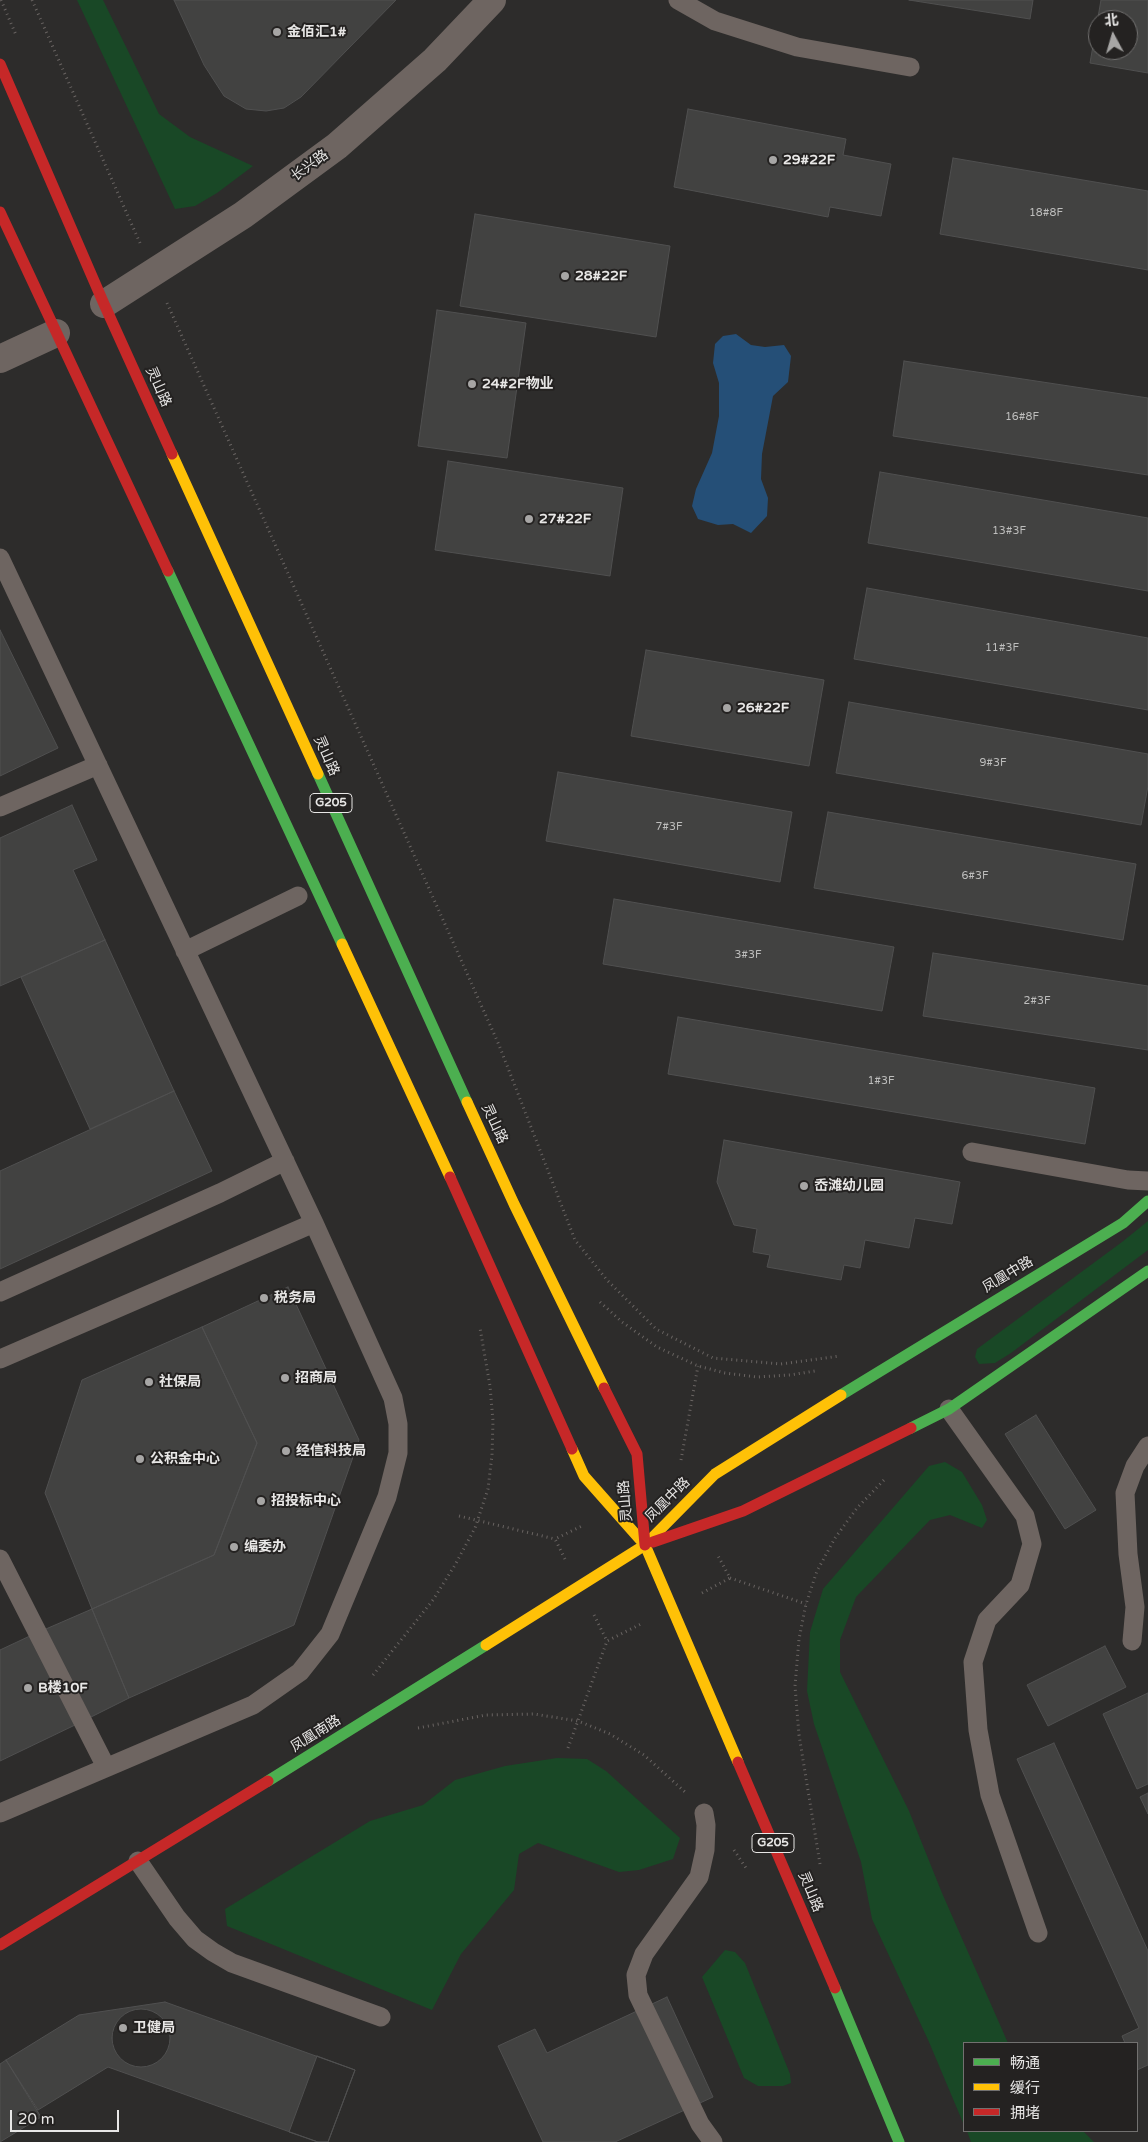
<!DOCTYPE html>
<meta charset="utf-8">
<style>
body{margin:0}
#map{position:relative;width:1148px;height:2142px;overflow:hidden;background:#2d2c2b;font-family:"Varela Round","Noto Sans SC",sans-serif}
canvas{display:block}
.legend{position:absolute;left:963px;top:2042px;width:175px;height:90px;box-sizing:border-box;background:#242221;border:1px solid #727170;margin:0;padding:6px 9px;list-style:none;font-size:15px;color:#e8e7e6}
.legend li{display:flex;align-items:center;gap:10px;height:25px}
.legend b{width:25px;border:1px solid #727170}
.north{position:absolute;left:1088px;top:10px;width:50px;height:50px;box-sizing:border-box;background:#242221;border:1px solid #727170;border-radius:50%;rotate:354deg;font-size:14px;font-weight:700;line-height:20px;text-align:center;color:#e8e7e6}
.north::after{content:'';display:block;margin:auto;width:18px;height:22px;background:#a7a6a5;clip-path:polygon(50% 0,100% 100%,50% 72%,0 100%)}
.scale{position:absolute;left:10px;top:2110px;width:109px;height:22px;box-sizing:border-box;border:2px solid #e8e7e6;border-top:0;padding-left:6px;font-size:15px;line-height:18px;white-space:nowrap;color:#e8e7e6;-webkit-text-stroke:4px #242221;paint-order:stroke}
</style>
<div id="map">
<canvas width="1148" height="2142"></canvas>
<ul class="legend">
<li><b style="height:6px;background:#4caf50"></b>畅通</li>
<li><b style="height:6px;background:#ffc107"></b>缓行</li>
<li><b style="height:6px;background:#c62828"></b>拥堵</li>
</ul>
<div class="north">北</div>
<div class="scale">20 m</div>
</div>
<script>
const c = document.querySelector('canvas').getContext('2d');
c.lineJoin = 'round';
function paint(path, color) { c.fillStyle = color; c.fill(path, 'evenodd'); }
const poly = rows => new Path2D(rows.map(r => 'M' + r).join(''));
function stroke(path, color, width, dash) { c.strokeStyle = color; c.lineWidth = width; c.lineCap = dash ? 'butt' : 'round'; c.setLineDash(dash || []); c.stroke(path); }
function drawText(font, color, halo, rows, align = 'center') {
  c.font = font + ' "Varela Round","Noto Sans SC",sans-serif'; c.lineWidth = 4; c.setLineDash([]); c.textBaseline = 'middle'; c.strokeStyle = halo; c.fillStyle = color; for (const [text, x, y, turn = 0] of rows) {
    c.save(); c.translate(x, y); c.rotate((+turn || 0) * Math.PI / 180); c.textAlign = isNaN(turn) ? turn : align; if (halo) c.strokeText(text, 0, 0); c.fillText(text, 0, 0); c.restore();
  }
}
const green = poly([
 [77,0,103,0,159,114,190,137,253,166,217,193,195,206,175,209],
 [1148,1221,1148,1250,1011,1353,995,1363,979,1364,975,1357,977,1349,1122,1242],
 [945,1462,962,1472,982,1505,987,1520,982,1528,950,1515,930,1520,856,1597,840,1640,840,1672,909,1811,942,1893,1008,2043,964,2043,964,2125,929,2042,872,1919,861,1862,814,1724,807,1691,810,1632,823,1589,929,1466],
 [557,1758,587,1759,606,1771,680,1838,673,1859,639,1870,619,1872,538,1843,519,1854,514,1890,461,1954,432,2010,227,1926,225,1909,370,1821,423,1805,455,1780,505,1766],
 [725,1950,735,1952,745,1963,790,2074,791,2083,783,2086,758,2086,744,2078,702,1977],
 [967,2131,1083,2131,1094,2142,971,2142]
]);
const water = poly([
 [736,334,751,345,765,347,784,345,791,356,788,382,773,396,762,454,761,479,768,498,767,516,751,533,733,524,718,525,698,519,692,506,696,489,712,453,719,416,719,383,713,363,715,344,723,336]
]);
const building = poly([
 [174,0,396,0,301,97,284,108,266,111,246,109,224,96,204,65,174,0],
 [909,0,1033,0,1030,19,909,0],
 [1101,0,1148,0,1148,73,1090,63,1101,0],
 [1098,20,1128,20,1128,50,1098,50,1098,20],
 [688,109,846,139,843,155,891,164,881,216,830,207,828,217,674,187,688,109],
 [953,158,1148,191,1148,270,940,234,953,158],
 [475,214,670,246,656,337,460,306,475,214],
 [437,310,526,323,507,458,418,446,437,310],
 [904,361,1148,398,1148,475,893,436,904,361],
 [448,461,623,488,610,576,435,550,448,461],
 [880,472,1148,518,1148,591,868,543,880,472],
 [867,588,1148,638,1148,710,854,659,867,588],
 [0,630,58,748,0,776,0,630],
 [646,650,824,680,809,766,631,736,646,650],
 [849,702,1148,754,1148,786,1141,825,836,773,849,702],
 [558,772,792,812,780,882,546,841,558,772],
 [72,805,97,860,73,870,105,940,0,986,0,838,72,805],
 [828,812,1136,864,1123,940,814,888,828,812],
 [614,899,894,947,882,1011,603,964,614,899],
 [105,940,174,1091,90,1129,21,977,105,940],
 [933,953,1148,986,1148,1050,923,1016,933,953],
 [678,1017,1095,1088,1085,1144,668,1074,678,1017],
 [174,1091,212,1171,0,1269,0,1171,174,1091],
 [724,1140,960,1182,952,1224,915,1218,909,1248,865,1240,860,1268,844,1265,841,1280,767,1267,770,1255,753,1252,757,1229,734,1225,717,1182,724,1140],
 [288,1287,359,1440,294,1625,129,1698,92,1609,214,1555,257,1443,202,1327,288,1287],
 [202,1327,257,1443,214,1555,92,1609,45,1493,82,1380,202,1327],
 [1036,1415,1096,1510,1065,1529,1005,1434,1036,1415],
 [92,1609,129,1698,75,1725,32,1635,92,1609],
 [32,1635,75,1725,0,1761,0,1650,32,1635],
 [1105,1646,1126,1687,1048,1726,1027,1685,1105,1646],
 [1148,1693,1148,1784,1137,1789,1103,1714,1148,1693],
 [1054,1743,1148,1951,1148,2065,1137,2070,1137,2043,1125,2043,1122,2036,1139,2028,1017,1759,1054,1743],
 [1148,1793,1148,1814,1140,1797,1148,1793],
 [667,1997,713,2097,615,2142,543,2142,498,2046,535,2029,547,2053,667,1997],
 [165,2002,355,2070,328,2142,318,2142,108,2067,38,2110,6,2060,79,2015,165,2002],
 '112 2038a29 29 0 1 1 58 0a29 29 0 1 1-58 0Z',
 [317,2056,355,2070,328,2142,318,2142,289,2132,317,2056],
 [6,2060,41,2117,0,2142,0,2064,6,2060]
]);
const path = poly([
 [1,0,16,35],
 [32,0,140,243],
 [167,303,499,1045,575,1240,607,1280,656,1329,713,1358,781,1364,840,1356],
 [600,1302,622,1322,657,1347,698,1366,725,1373,757,1377,790,1375,815,1371],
 [681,1460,698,1366],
 [459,1516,555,1539],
 [565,1559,555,1539,584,1525],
 [730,1578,806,1604],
 [702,1593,730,1578,717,1554],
 [594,1615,607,1641,643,1623],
 [373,1675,433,1600,455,1565,475,1528,488,1489,492,1455,493,1421,490,1386,480,1328],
 [418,1728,486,1715,534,1714,578,1721,610,1734,644,1755,685,1792],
 [568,1748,607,1641],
 [734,1850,746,1868],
 [820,1864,799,1735,795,1686,799,1639,806,1604,817,1571,835,1538,857,1508,884,1480]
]);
const lane = poly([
 [678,0,715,21,797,47,910,67],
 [0,558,314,1223,393,1398,398,1424,398,1453,387,1497,330,1634,300,1672,253,1705,0,1813],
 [0,807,98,765],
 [185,951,298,896],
 [972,1152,1128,1180,1148,1181],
 [0,1292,220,1193,285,1161],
 [0,1359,314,1223],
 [949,1409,1025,1516,1032,1544,1020,1585,987,1620,973,1662,978,1730,990,1795,1038,1933],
 [0,1559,106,1767],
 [1132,1641,1135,1607,1128,1554,1125,1493,1135,1466,1148,1446],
 [704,1813,706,1825,705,1850,699,1877,644,1954,636,1975,638,1995,700,2124,713,2142],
 [138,1861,177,1918,195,1939,213,1952,232,1963,381,2017]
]);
const street = poly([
 [104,304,243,215,337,146,435,60,492,0],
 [0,359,56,333]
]);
const fast = poly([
 [168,571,342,944],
 [318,774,467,1102],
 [841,1395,1123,1223,1148,1201],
 [911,1428,949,1409,1148,1271],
 [268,1781,486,1645],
 [835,1988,899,2142]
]);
const slow = poly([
 [172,454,318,774],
 [342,944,450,1177],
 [467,1102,514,1204,604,1388],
 [572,1449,584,1476,645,1545,738,1762],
 [486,1645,645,1545,715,1474,841,1395]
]);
const jam = poly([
 [0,64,104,304,172,454],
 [0,212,168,571],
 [450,1177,572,1449],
 [604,1388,637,1454,645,1545],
 [653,1542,743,1511,911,1428],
 [738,1762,835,1988],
 [0,1945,268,1781]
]);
const markers = [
 [277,32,5,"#a7a6a5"],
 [773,160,5,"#a7a6a5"],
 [565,276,5,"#a7a6a5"],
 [472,384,5,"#a7a6a5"],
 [529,519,5,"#a7a6a5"],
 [727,708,5,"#a7a6a5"],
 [804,1186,5,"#a7a6a5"],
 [264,1298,5,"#a7a6a5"],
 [285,1378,5,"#a7a6a5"],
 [149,1382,5,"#a7a6a5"],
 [286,1451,5,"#a7a6a5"],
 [140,1459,5,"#a7a6a5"],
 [261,1501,5,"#a7a6a5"],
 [234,1547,5,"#a7a6a5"],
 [28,1688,5,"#a7a6a5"],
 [123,2028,5,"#a7a6a5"]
];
const numberNames = [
 ["18#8F",1046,213],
 ["16#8F",1022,417],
 ["13#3F",1009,531],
 ["11#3F",1002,648],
 ["9#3F",993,763],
 ["7#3F",669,827],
 ["6#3F",975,876],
 ["3#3F",748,955],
 ["2#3F",1037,1001],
 ["1#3F",881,1081]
];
const shields = [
 [331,803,42],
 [773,1843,42]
];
const shieldNames = [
 ["G205",331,803],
 ["G205",773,1843]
];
const poiNames = [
 ["金佰汇1#",287,32],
 ["29#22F",783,160],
 ["28#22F",575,276],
 ["24#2F物业",482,384],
 ["27#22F",539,519],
 ["26#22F",737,708],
 ["岙滩幼儿园",814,1186],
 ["税务局",274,1298],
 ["招商局",295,1378],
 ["社保局",159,1382],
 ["经信科技局",296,1451],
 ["公积金中心",150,1459],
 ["招投标中心",271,1501],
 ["编委办",244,1547],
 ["B楼10F",38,1688],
 ["卫健局",133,2028]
];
const streetNames = [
 ["长兴路",310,166,-36],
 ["灵山路",158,387,66],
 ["灵山路",326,756,66],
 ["灵山路",494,1124,65],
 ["凤凰中路",1008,1275,-31],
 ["凤凰中路",668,1500,-45],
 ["灵山路",626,1501,-95],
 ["凤凰南路",316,1734,-32],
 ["灵山路",810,1892,67]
];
paint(green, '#194826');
paint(water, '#254f77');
paint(building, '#424241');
stroke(building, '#505050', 1);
stroke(path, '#696462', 3, [1, 4]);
stroke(lane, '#6e6561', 19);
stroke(street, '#6e6561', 28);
stroke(fast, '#4caf50', 11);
stroke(slow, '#ffc107', 11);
stroke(jam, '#c62828', 11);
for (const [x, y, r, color] of markers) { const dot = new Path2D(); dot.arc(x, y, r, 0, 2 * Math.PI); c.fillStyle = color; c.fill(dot); stroke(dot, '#242221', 2); }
drawText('11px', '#bebebd', null, numberNames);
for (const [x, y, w] of shields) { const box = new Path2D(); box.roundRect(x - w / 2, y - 9.5, w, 19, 4); c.fillStyle = '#242221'; c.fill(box); stroke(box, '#e8e7e6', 1); }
drawText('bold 12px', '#e8e7e6', null, shieldNames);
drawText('bold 14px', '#e8e7e6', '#242221', poiNames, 'left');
drawText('14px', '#e8e7e6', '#242221', streetNames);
</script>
